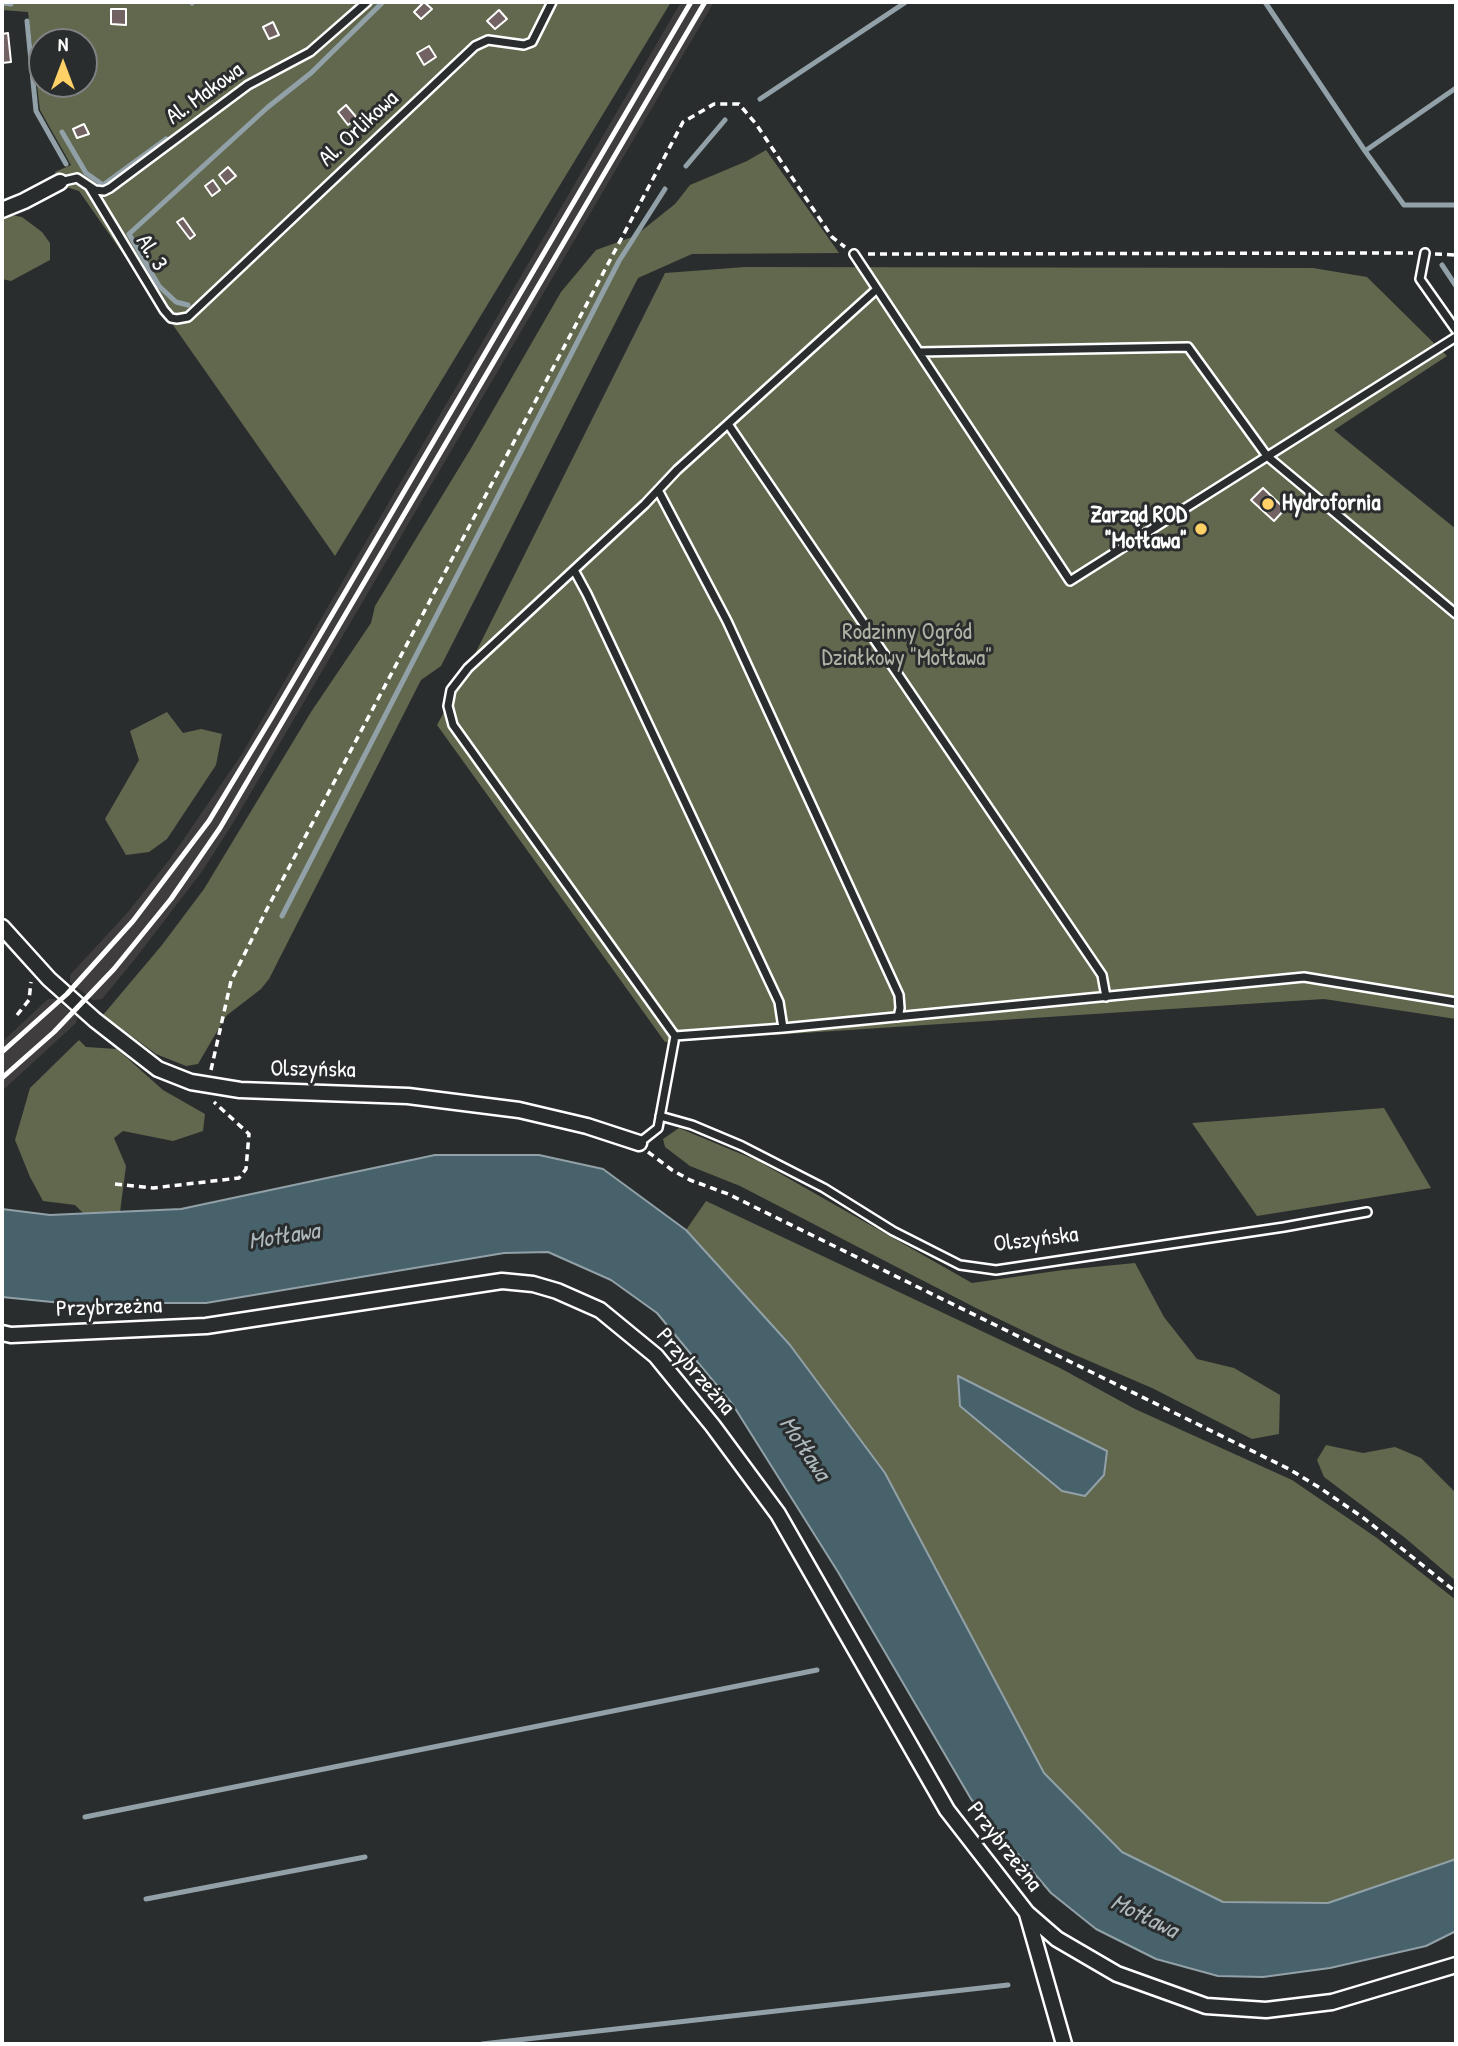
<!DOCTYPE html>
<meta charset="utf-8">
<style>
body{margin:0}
#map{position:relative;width:1458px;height:2046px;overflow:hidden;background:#2a2d2e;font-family:"Patrick Hand",sans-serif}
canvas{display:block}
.frame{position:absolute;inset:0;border:4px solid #fff;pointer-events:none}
.north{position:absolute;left:28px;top:28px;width:70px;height:70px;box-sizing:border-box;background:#2a2d2e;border:2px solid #7f8182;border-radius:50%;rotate:0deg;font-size:19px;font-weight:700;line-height:28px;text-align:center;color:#fff}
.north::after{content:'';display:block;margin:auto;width:24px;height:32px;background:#ffd166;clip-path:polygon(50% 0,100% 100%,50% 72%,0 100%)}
</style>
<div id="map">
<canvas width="1458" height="2046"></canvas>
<div class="frame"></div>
<div class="north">N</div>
</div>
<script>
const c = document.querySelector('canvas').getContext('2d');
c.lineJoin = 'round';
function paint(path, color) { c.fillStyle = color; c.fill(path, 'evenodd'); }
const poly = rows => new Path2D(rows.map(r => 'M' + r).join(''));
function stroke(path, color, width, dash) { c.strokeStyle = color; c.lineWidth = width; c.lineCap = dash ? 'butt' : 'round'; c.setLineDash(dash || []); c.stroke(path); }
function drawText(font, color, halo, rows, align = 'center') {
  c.font = font + ' "Patrick Hand",sans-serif'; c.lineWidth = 6; c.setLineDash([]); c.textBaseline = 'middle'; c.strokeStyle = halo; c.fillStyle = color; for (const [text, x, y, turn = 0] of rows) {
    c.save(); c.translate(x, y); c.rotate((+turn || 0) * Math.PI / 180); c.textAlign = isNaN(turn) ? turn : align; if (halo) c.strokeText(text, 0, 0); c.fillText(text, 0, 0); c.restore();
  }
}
const built = poly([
 [681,2,714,2,233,823,203,870,135,959,102,999,93,1000,70,982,70,975,128,912,170,859,242,754],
 [48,999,55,999,77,1017,76,1023,2,1091,2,1042]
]);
const green = poly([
 [2,2,671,2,335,556,79,191,63,186,55,172,71,165,40,110,28,12,2,10],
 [42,42,84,42,84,84,42,84],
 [766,150,839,253,692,254,638,278,441,666,421,680,269,979,261,989,226,1016,198,1064,186,1066,156,1054,103,1015,162,945,204,889,311,712,371,623,375,606,473,445,561,292,596,250,635,236,675,204,690,185,747,161],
 [6,214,22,217,42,232,50,243,50,260,11,281,2,279,2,217],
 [745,267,1313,268,1367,277,1447,356,1334,430,1456,529,1456,1019,1324,999,665,1042,437,725,468,668,665,273],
 [167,712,183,733,201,729,222,734,216,765,167,839,149,852,126,855,105,819,139,760,130,731],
 [79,1040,86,1047,117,1049,163,1090,205,1114,203,1131,173,1141,123,1131,114,1138,126,1166,120,1212,83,1213,75,1205,43,1201,30,1177,15,1140,30,1088],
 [1384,1108,1431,1188,1257,1216,1192,1123],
 [679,1128,758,1161,972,1283,1063,1270,1135,1263,1164,1317,1197,1359,1234,1368,1280,1395,1279,1434,1252,1439,1152,1388,1059,1348,976,1308,740,1186,690,1166,665,1147,663,1139],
 [706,1201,1060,1368,1135,1409,1292,1480,1377,1538,1456,1600,1456,1859,1328,1903,1223,1902,1122,1852,1044,1773,885,1473,790,1345,686,1230],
 [1326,1445,1363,1453,1395,1447,1421,1458,1456,1493,1456,1581,1404,1537,1324,1477,1317,1460]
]);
const water = poly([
 [435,1155,539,1155,603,1169,686,1230,790,1345,885,1473,1044,1773,1122,1852,1223,1902,1328,1903,1456,1859,1456,1931,1426,1946,1330,1968,1263,1977,1218,1976,1156,1959,1096,1929,1051,1893,971,1799,838,1572,733,1405,657,1313,611,1280,548,1252,504,1253,206,1303,62,1303,2,1297,2,1209,50,1215,181,1209,435,1155],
 [958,1376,1107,1451,1104,1475,1085,1496,1062,1491,960,1406,958,1376]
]);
const stream = poly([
 [1265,2,1365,151,1404,205,1456,205],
 [2,3,11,4,11,2],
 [192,3,193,2],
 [27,21,36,111,66,164],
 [760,99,906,2],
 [62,132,86,173,103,185,166,139],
 [1365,151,1456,88],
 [686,166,725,120],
 [1442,265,1456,286],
 [188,305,176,302,159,286,129,234,268,107,311,73,383,2],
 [282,916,619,261,665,189],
 [85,1817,817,1670],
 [146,1899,365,1857],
 [482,2044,1008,1985]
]);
const building = poly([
 [424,2,432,9,421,19,414,12,424,2],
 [111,9,126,9,126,25,111,24,111,9],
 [499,10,507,19,495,29,487,21,499,10],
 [273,22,279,35,269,39,263,27,273,22],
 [8,33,11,62,2,63,2,34,8,33],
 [429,46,436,57,424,65,417,53,429,46],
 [346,105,357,118,348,125,338,112,346,105],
 [84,124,89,134,77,138,73,129,84,124],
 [228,167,236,176,226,184,219,175,228,167],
 [213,180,220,190,212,196,205,186,213,180],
 [183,218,195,235,190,239,177,222,183,218],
 [1263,488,1285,509,1274,521,1251,500,1263,488]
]);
const path = poly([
 [868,254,1413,253],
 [1435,254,1456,255],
 [17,1015,29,1000,31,982],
 [211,1070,231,981,267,909,683,122,714,104,739,104,756,124,832,237,845,247],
 [648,1152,672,1170,690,1180,728,1194,1289,1469,1320,1488,1365,1519,1456,1592],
 [115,1184,153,1188,239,1178,246,1169,249,1134,214,1102]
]);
const lane = poly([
 [60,182,77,178,95,190,104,191,110,188,248,85,310,52,367,2],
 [89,186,164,310,171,318,177,319,188,317,475,46,488,40,524,45,532,42,552,2],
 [1425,253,1420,279,1456,330],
 [854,254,1070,581,1456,337],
 [919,352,1188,347,1267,456,1456,614],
 [728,424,1102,975,1106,997],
 [658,490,727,621,899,995,900,1008,898,1017],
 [574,570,587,594,779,1002,783,1028],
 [675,1036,783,1028,1304,977,1456,1002],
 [660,1116,692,1125,742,1146,824,1188,893,1231,960,1265,996,1270,1284,1227,1367,1212],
 [639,1143,658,1128,675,1036,453,725,448,706,451,690,468,668,645,504,677,470,877,289]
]);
const street = poly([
 [2,210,24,201,60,182],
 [2,927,49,979,95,1020,158,1069,191,1082,240,1090,408,1096,519,1110,587,1126,639,1143],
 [2,1333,11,1335,206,1326,502,1281,533,1284,557,1291,600,1310,656,1356,713,1426,778,1514,947,1810,1027,1913,1057,1939,1117,1974,1206,2006,1266,2010,1332,2002,1456,1965],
 [1027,1914,1064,2044]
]);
const rail = poly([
 [2,1052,67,994,133,921,209,821,272,717,691,2],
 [2,1078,54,1032,114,969,171,899,220,828,705,2]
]);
const markers = [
 [1268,504,7,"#ffd166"],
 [1201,529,7,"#ffd166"]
];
const streetNames = [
 ["Al. Makowa",205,94,-36],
 ["Al. Orlikowa",359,129,-43],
 ["Al. 3",151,253,58],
 ["Olszyńska",313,1070,1],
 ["Olszyńska",1036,1240,-7],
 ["Przybrzeżna",109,1308,-2],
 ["Przybrzeżna",695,1372,49],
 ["Przybrzeżna",1004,1847,52]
];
const poiNames = [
 ["Hydrofornia",1282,504],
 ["Zarząd ROD",1187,516,"right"],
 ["\"Motława\"",1187,542,"right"]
];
const parkNames = [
 ["Rodzinny Ogród",907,633],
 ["Działkowy \"Motława\"",907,659]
];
const waterNames = [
 ["Motława",284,1237,-9],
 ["Motława",804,1449,56],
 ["Motława",1144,1917,26]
];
paint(built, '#403d3e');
paint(green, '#61684e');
paint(water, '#48626c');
stroke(water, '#91a1a7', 2);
stroke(stream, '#91a1a7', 5);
paint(building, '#726362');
stroke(building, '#fff', 2);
stroke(lane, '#fff', 12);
stroke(street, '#fff', 19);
stroke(path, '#fff', 3.5, [7, 5]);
stroke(lane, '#2a2d2e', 7);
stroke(street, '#2a2d2e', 14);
stroke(rail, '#fff', 5);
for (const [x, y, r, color] of markers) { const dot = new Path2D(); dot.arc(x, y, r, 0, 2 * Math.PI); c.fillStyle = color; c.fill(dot); stroke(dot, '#2a2d2e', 2.5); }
drawText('23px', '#fff', '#2a2d2e', streetNames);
drawText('bold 23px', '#fff', '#2a2d2e', poiNames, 'left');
drawText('23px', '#b0b4a6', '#2a2d2e', parkNames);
drawText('italic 24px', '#adb8bd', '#2a2d2e', waterNames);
</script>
